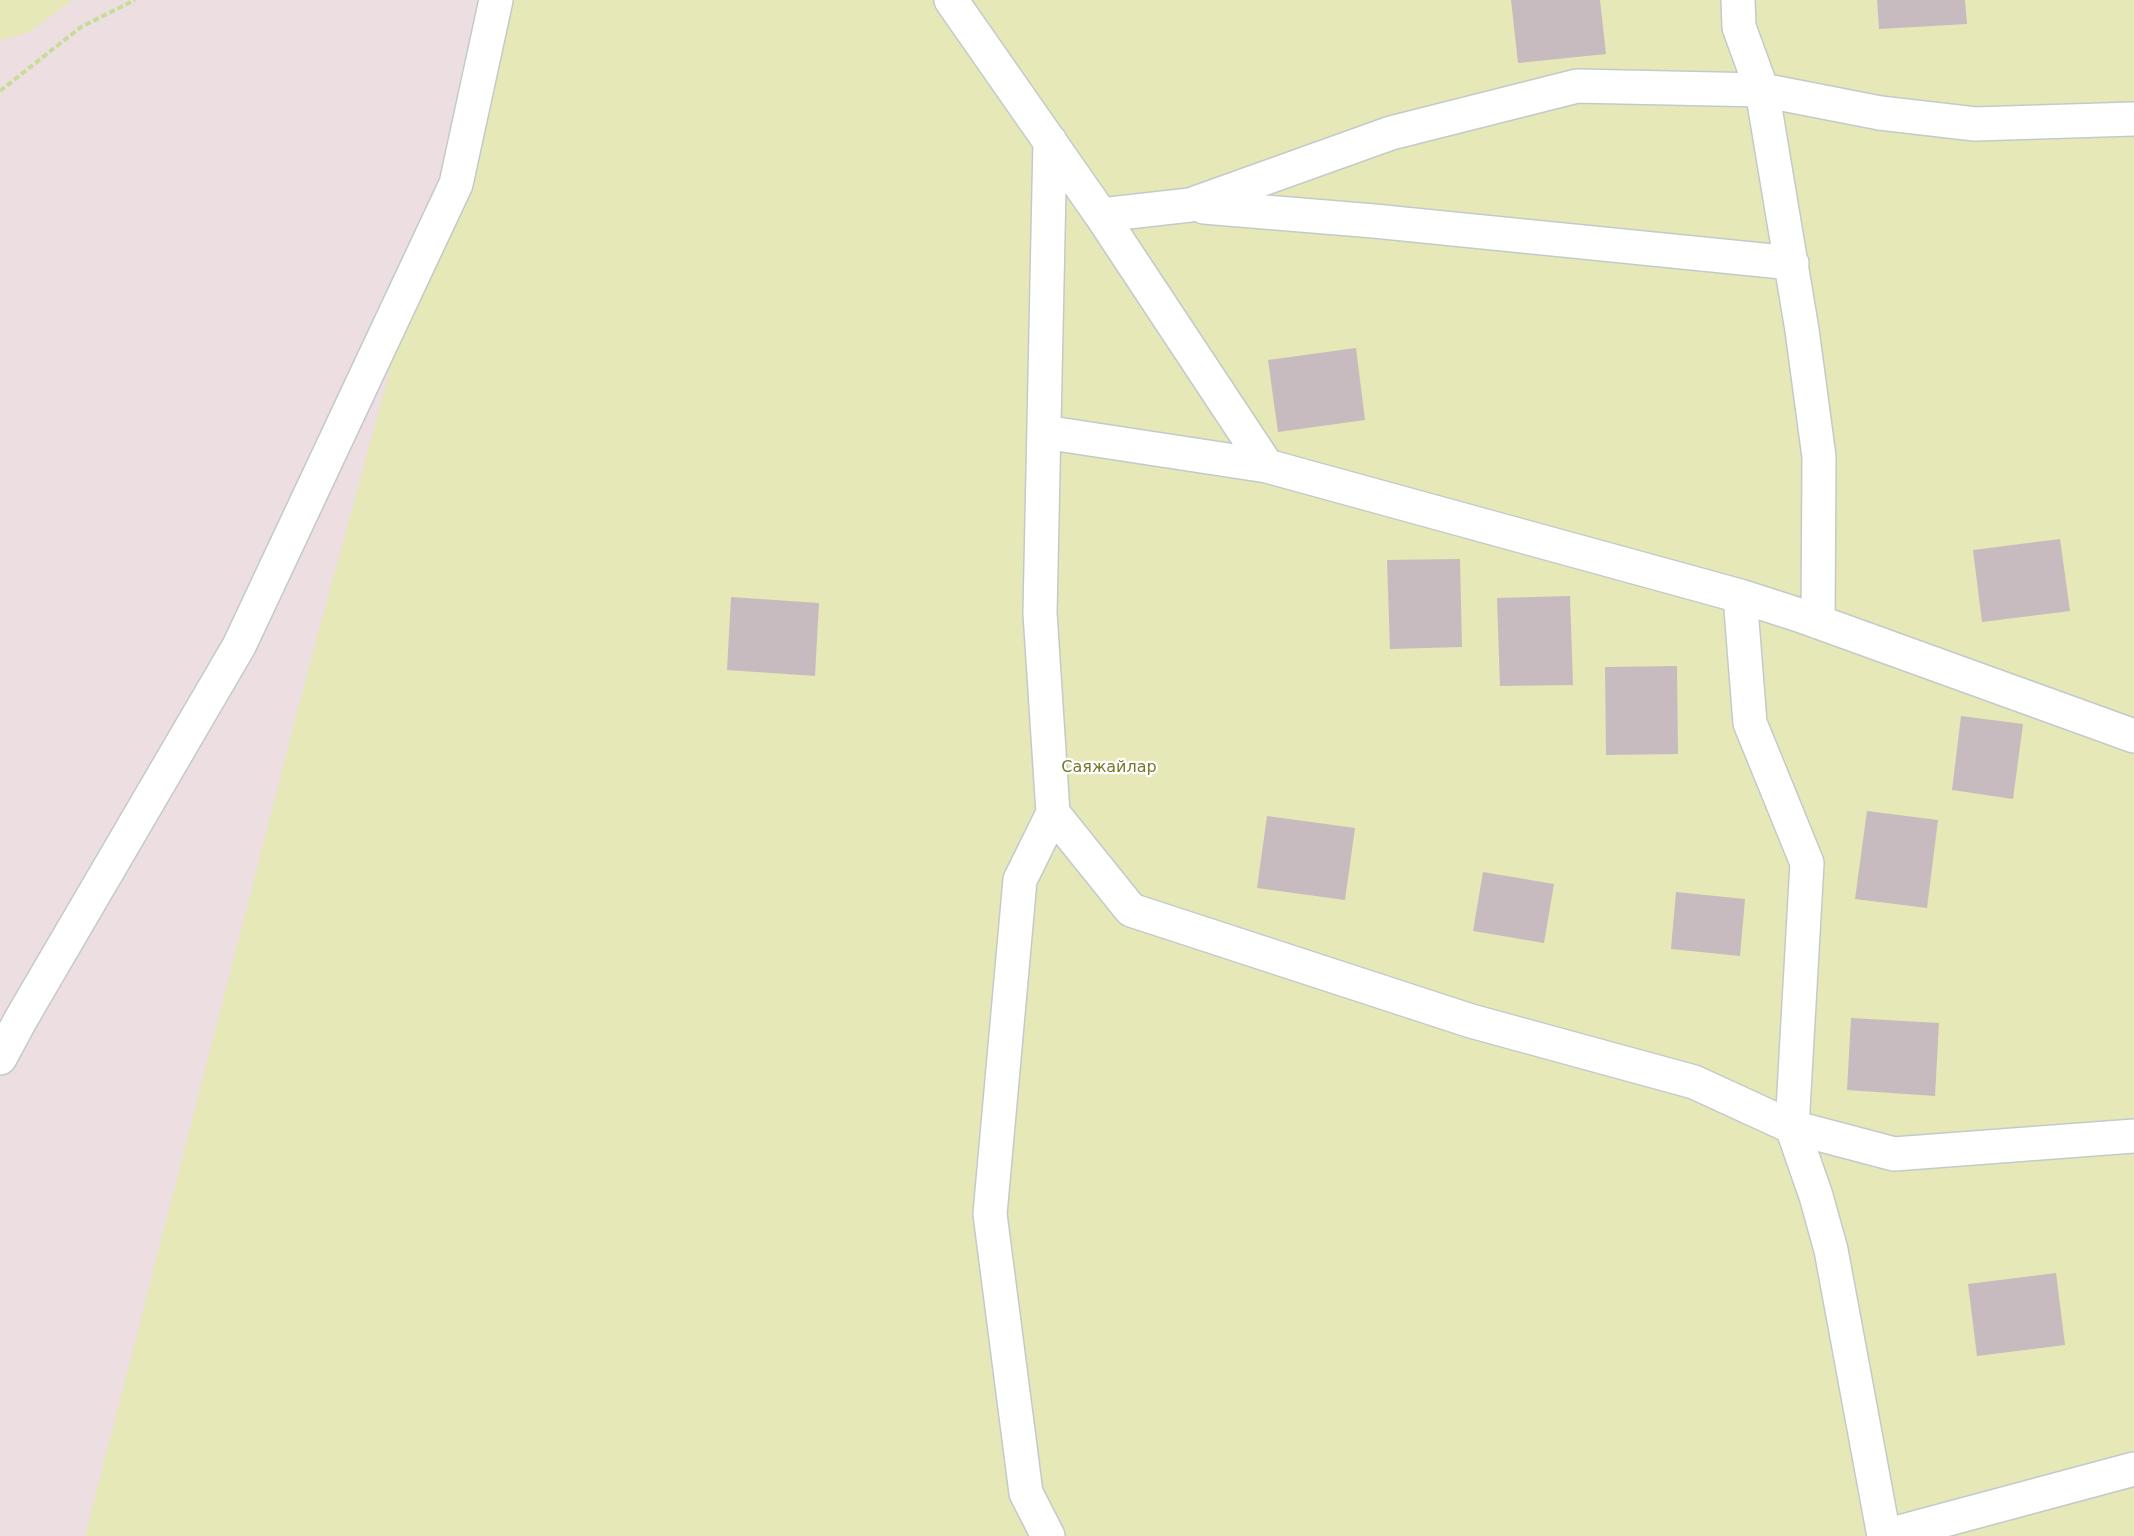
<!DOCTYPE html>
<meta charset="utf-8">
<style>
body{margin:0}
canvas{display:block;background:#eddee1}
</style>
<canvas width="2134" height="1536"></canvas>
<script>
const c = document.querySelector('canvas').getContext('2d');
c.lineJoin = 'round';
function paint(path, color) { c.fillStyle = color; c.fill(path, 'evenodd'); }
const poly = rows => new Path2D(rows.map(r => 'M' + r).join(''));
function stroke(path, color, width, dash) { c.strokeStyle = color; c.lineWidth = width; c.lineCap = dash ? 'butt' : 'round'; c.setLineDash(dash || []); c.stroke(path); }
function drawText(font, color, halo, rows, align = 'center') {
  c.font = font + ' "DejaVu Sans",sans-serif'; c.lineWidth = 4.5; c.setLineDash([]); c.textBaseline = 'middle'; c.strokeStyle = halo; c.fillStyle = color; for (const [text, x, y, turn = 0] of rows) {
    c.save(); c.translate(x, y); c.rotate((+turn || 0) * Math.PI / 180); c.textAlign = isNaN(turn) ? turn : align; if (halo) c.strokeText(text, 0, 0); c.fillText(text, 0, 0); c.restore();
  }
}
const green = poly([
 [0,0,73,0,29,32,0,41],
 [491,0,2134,0,2134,1536,85,1536,307,674]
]);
const building = poly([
 [1511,0,1600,0,1606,54,1518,63],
 [1877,0,1965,0,1967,24,1879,29],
 [1356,348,1365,420,1278,432,1268,360],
 [2060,539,2070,611,1982,622,1973,550],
 [1460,559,1462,647,1390,649,1387,560],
 [1570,596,1573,685,1500,686,1497,598],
 [731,597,819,603,815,676,727,670],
 [1677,666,1678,754,1606,755,1605,667],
 [1961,716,2023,724,2013,799,1952,790],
 [1867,811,1938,820,1927,908,1855,899],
 [1267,816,1355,828,1345,900,1257,888],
 [1483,872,1554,884,1544,943,1473,931],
 [1676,892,1745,899,1740,956,1671,949],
 [1851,1018,1939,1023,1935,1096,1847,1090],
 [2056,1273,2065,1345,1977,1356,1968,1284]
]);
const path = poly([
 [0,91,81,27,135,0]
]);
const minor = poly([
 [951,0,1101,215,1267,466,1740,596,1799,615,2134,736],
 [1738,0,1739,27,1762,90,1802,330,1819,457,1818,622],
 [1050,141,1040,613,1053,813,1131,910,1471,1021,1694,1082,1792,1127,1816,1196,1831,1250,1884,1536],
 [1204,207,1374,221,1792,263],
 [1101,215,1190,205,1391,133,1577,86,1762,90,1880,113,1975,124,2134,119],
 [1044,432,1267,466],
 [1740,596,1750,723,1807,863,1792,1127,1894,1154,2134,1136],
 [0,1058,21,1019,239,646,456,184,496,0],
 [1048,1536,1026,1493,990,1214,1020,880,1053,813],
 [1885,1536,2134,1469]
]);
const parkNames = [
 ["Саяжайлар",1109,768]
];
paint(green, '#e6e8b7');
paint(building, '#c7bbbf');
stroke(minor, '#c3cbc9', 36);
stroke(path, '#c8db99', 4, [6, 3]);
stroke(minor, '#fff', 33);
drawText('16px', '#737929', '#fff', parkNames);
</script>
